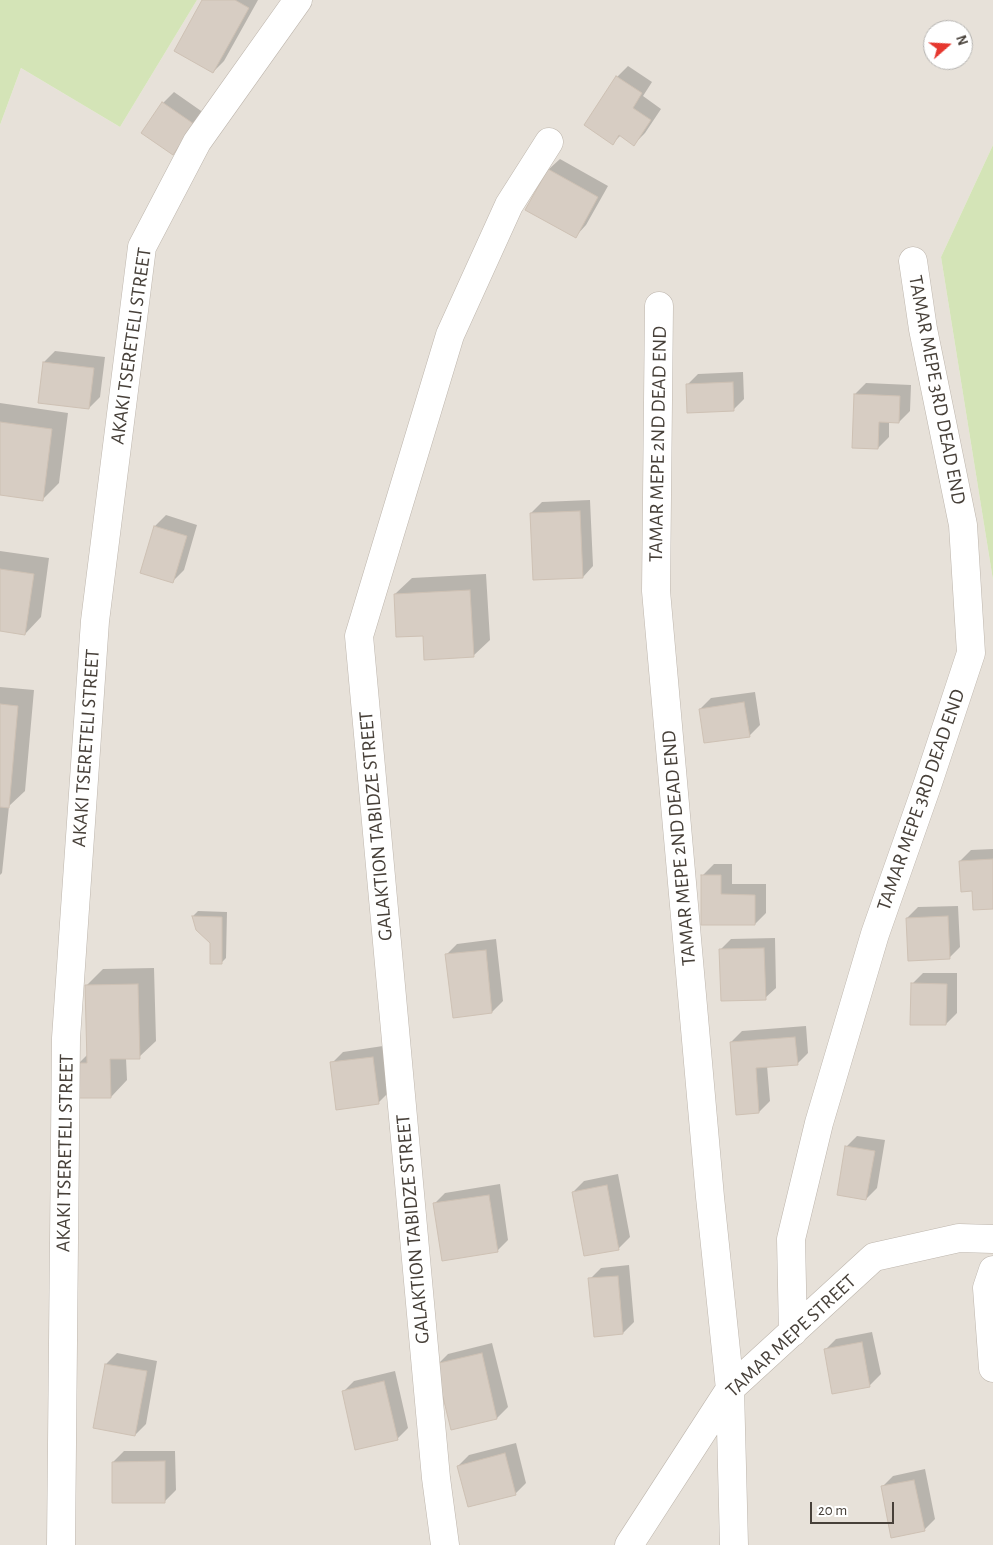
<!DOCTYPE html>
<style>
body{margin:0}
#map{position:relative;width:993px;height:1545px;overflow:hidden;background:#f3f0ea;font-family:"Alegreya Sans",sans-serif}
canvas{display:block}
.north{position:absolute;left:923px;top:20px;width:50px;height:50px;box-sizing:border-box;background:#fff;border:1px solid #b5b3b0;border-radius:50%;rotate:71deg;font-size:14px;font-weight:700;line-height:20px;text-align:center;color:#474039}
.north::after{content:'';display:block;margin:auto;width:18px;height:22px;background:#e6372e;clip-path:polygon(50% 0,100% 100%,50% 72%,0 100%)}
.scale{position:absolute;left:810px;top:1502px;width:84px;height:22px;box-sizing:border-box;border:2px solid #474039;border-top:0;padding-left:6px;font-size:15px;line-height:18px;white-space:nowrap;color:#474039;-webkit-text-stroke:4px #fff;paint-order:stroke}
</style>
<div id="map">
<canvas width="993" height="1545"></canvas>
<div class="north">N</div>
<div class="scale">20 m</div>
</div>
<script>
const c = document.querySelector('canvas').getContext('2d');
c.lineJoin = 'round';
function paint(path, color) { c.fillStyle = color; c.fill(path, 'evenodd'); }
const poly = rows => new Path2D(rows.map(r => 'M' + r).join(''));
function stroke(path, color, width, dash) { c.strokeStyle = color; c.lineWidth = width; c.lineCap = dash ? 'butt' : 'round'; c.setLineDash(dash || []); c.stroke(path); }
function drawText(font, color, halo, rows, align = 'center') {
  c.font = font + ' "Alegreya Sans",sans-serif'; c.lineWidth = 5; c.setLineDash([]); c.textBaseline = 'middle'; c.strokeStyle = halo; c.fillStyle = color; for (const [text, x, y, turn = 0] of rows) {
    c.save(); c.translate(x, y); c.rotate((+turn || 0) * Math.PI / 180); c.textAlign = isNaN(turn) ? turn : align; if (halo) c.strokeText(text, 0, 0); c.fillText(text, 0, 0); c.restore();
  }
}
const residential = poly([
 [197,0,993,0,993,145,941,257,993,580,993,1545,0,1545,0,125,21,68,120,127],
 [933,30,963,30,963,60,933,60]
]);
const green = poly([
 [0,0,197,0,120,127,21,68,0,125],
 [993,145,993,580,941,257]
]);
const shadow = poly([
 [203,0,258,0,224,61,213,72],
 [628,66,652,82,643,96,661,109,645,133,634,144,621,135,613,143,617,77],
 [174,92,204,113,184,143,173,154,163,103],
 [560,159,608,186,586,225,576,236,527,209,549,169],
 [55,351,105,357,100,397,89,408,44,362],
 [743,372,744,399,733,410,687,385,698,374],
 [866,383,911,385,910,411,899,422,889,422,889,437,878,448,855,394],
 [0,403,68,413,59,483,42,500,0,494],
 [590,500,593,566,583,577,531,513,542,502],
 [166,515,197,525,184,570,173,581,155,526],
 [0,551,49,558,41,617,25,634,0,630],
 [486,574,490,640,473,656,424,635,395,594,412,578],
 [0,687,34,690,25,791,9,806,2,873,0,875],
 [755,692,760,725,749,736,700,709,711,698],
 [993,849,993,908,973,890,960,861,971,850],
 [714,864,732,864,732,884,766,884,766,913,755,924,702,924,703,875],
 [958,906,960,947,949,958,907,918,918,907],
 [198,911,227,912,226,958,221,963,212,942,193,916],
 [775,938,776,988,765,998,720,950,731,939],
 [496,939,503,1001,492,1012,446,955,457,944],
 [154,968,156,1041,139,1057,126,1058,127,1080,111,1097,78,1064,88,1054,87,985,103,969],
 [923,973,957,973,957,1013,946,1024,912,984],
 [806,1026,808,1053,797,1064,767,1066,770,1101,759,1112,731,1042,742,1031],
 [383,1046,389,1092,379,1102,332,1063,343,1052],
 [857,1136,885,1140,877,1188,866,1199,846,1147],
 [618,1174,630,1237,619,1248,585,1255,573,1192,584,1181],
 [500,1184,508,1240,497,1251,434,1204,445,1193],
 [629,1265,634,1322,623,1333,590,1279,601,1268],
 [872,1332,881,1374,870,1385,825,1350,836,1339],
 [492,1343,508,1407,497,1418,452,1428,437,1365,448,1354],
 [117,1353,157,1361,146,1424,135,1435,106,1364],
 [395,1371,408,1428,397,1439,343,1392,354,1381],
 [516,1443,526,1483,515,1494,458,1466,469,1455],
 [124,1451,175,1451,176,1490,165,1501,113,1462],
 [925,1469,935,1519,924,1530,882,1487,893,1476]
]);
const building = poly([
 [202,0,235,0,249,8,213,73,174,51,202,0],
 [616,76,642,93,633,108,651,120,634,146,619,135,613,145,584,125,616,76],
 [162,102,194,124,173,155,141,133,162,102],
 [548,169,598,197,576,238,525,210,548,169],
 [43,362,94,368,89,409,38,403,43,362],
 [733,382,734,411,687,413,686,384,733,382],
 [854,394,900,396,899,423,879,422,878,449,852,448,854,394],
 [0,422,52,429,43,501,0,495,0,422],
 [580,511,583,578,533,580,530,513,580,511],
 [154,526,187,536,173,583,140,573,154,526],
 [0,569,34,574,25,635,0,631,0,569],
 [470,590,474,657,424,660,423,636,396,637,394,594,470,590],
 [744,702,750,737,704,743,699,709,744,702],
 [0,704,18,706,9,808,0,807,0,704],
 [993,859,993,909,973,910,972,891,961,892,959,861,993,859],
 [701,875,721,875,721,894,755,895,755,925,701,925,701,875],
 [192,916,222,917,222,964,210,964,210,943,196,930,192,916],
 [948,916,950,959,908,961,906,918,948,916],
 [764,948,766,1000,721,1001,719,949,764,948],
 [486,950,492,1013,453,1018,445,954,486,950],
 [911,983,947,984,946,1025,910,1025,911,983],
 [138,984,140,1059,110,1059,111,1098,78,1098,77,1063,87,1063,85,985,138,984],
 [795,1037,798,1065,756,1068,759,1113,736,1115,730,1042,795,1037],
 [373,1057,379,1104,336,1110,330,1062,373,1057],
 [845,1146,875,1151,866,1200,837,1195,845,1146],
 [607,1185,619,1250,584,1256,572,1192,607,1185],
 [489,1195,498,1252,442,1261,433,1203,489,1195],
 [618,1276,623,1334,594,1337,588,1278,618,1276],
 [862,1342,870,1387,832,1394,824,1349,862,1342],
 [482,1353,497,1419,451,1430,435,1364,482,1353],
 [105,1364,147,1371,135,1436,93,1428,105,1364],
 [384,1381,398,1440,355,1450,342,1391,384,1381],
 [505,1453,516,1495,468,1507,457,1466,505,1453],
 [165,1461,165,1503,112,1503,112,1462,165,1461],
 [914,1480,925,1531,891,1538,881,1486,914,1480]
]);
const minor = poly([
 [659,306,656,591,710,1197,730,1389,734,1545],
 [993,1270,987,1288,993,1368],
 [793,1332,791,1239,819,1123,875,934,928,783,971,653,963,525,923,329,913,261],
 [61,1545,66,1038,95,621,142,247,197,142,298,0],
 [445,1545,436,1478,359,636,450,335,509,205,549,142],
 [629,1545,730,1389,874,1257,959,1238,993,1239]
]);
const streetNames = [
 ["AKAKI TSERETELI STREET",131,346,-82],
 ["TAMAR MEPE 3RD DEAD END",937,390,79],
 ["TAMAR MEPE 2ND DEAD END",658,444,-89],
 ["AKAKI TSERETELI STREET",86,748,-86],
 ["TAMAR MEPE 3RD DEAD END",921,800,-71],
 ["GALAKTION TABIDZE STREET",376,826,-95],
 ["TAMAR MEPE 2ND DEAD END",679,848,-95],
 ["AKAKI TSERETELI STREET",65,1153,-89],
 ["GALAKTION TABIDZE STREET",413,1229,-95],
 ["TAMAR MEPE STREET",791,1336,-43]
];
paint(residential, '#e7e1d9');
paint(green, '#d4e4b7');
paint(shadow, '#0003');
paint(building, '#d7cdc3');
stroke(building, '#cec1b4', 1);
stroke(minor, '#beb6ad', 29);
stroke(minor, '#fff', 28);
drawText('20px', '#474039', '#fff', streetNames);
</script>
